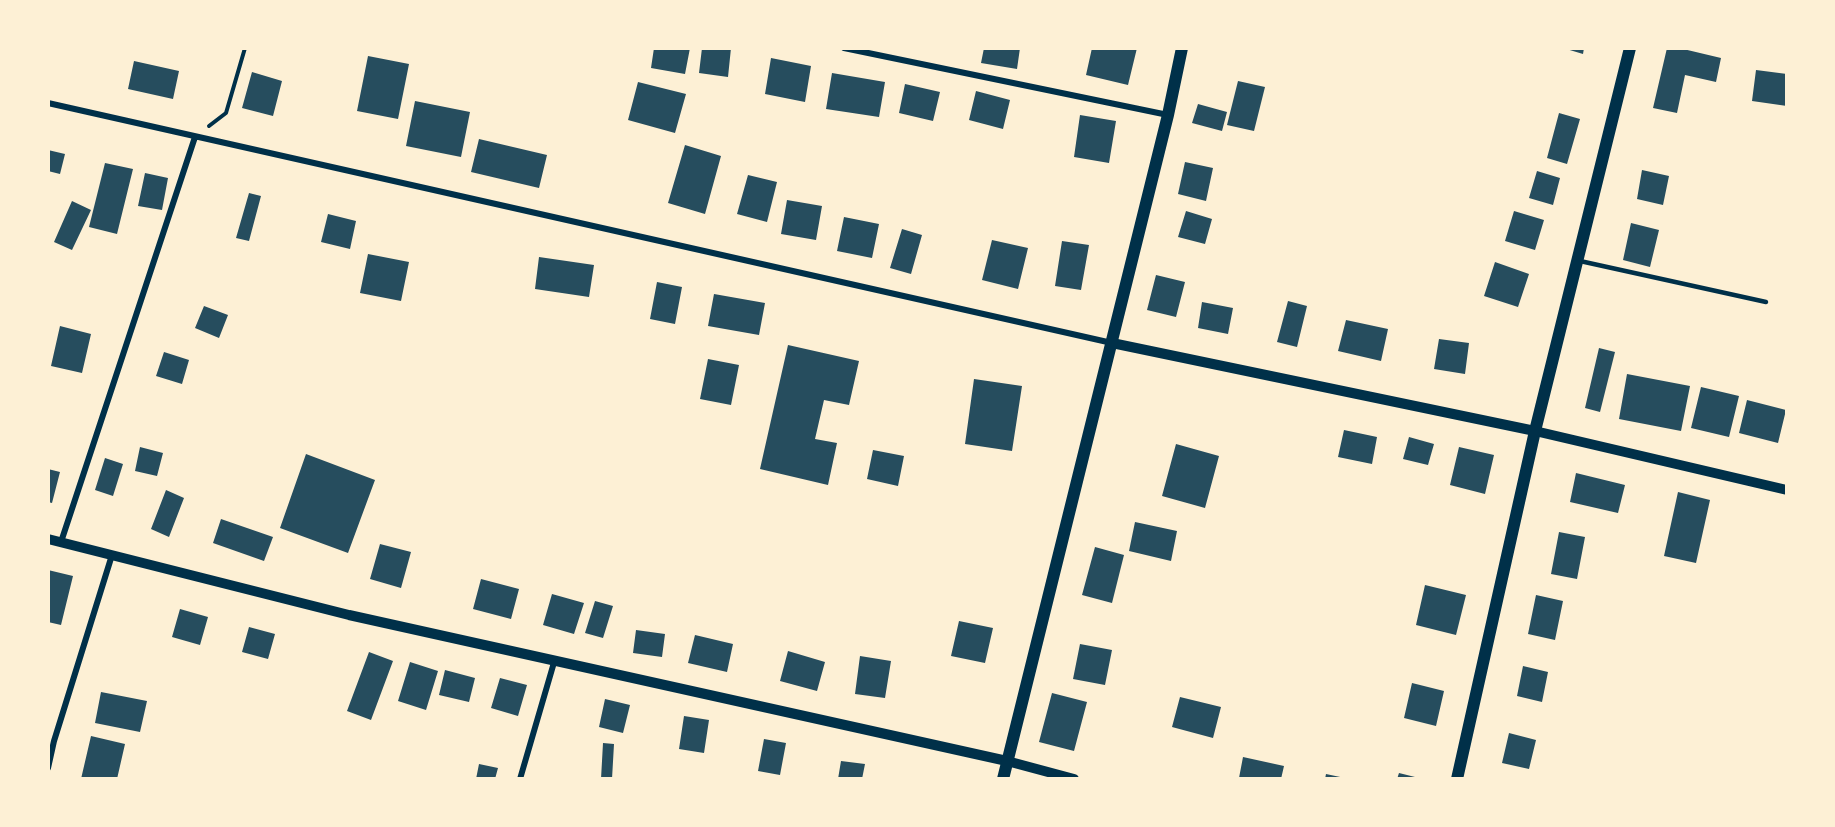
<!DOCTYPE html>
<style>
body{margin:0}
#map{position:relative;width:1835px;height:827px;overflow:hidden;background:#fdf0d5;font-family:Inter,sans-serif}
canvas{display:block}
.frame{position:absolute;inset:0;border:50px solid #fdf0d5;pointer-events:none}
</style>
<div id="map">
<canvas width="1835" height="827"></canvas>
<div class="frame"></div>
</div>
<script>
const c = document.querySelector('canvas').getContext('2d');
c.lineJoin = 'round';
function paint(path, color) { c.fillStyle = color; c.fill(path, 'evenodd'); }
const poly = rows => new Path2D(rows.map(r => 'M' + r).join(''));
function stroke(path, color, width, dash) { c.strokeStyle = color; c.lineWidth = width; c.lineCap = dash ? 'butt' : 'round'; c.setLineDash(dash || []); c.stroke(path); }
const building = poly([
 [654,48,690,48,685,74,651,68],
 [702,48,731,48,728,77,699,73],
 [984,48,1020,48,1017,69,981,63],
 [1092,48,1137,48,1128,85,1086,75],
 [1563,48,1584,48,1583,54],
 [1667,48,1679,48,1721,58,1716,82,1685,75,1677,113,1653,108],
 [368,56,409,64,398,119,357,111],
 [771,58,811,66,805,102,765,94],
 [134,61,179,71,173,99,128,89],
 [1756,70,1787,74,1787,106,1752,101],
 [252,72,282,81,273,116,242,108],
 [832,73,885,82,879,117,826,109],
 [1238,81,1265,87,1254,131,1227,125],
 [638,82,686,94,675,133,628,120],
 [905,84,940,92,933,121,899,113],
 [976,91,1010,100,1003,129,969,120],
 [415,101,470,112,461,157,406,146],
 [1198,104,1227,112,1222,131,1192,123],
 [1559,113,1580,119,1567,164,1547,158],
 [1080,115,1116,121,1109,163,1074,157],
 [479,139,547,155,539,188,471,172],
 [685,145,721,156,705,214,668,203],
 [48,150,65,154,60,174,48,171],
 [1185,162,1213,168,1206,201,1178,194],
 [105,163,133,169,117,234,89,227],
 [1642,170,1669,176,1663,205,1637,199],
 [1537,171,1560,178,1553,205,1529,198],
 [145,173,168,178,162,210,138,206],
 [748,175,777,182,767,222,737,214],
 [249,193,261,196,249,241,236,238],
 [787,200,822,206,816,240,781,234],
 [72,201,91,210,72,250,54,242],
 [1186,211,1212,219,1205,244,1178,237],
 [1514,211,1544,220,1535,250,1505,241],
 [328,214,356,221,350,249,321,242],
 [844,217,879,224,872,258,837,251],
 [1631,223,1659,230,1650,267,1623,260],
 [902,229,922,235,911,274,890,268],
 [992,240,1028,248,1018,289,982,280],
 [1062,241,1089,245,1081,290,1055,286],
 [368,254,409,262,401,301,360,293],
 [539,257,594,265,589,297,535,289],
 [1495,262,1529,274,1518,307,1484,296],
 [1156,275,1185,282,1176,317,1147,310],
 [657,282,682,287,675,324,650,319],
 [714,294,765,303,759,335,708,326],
 [1288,301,1307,306,1297,347,1277,342],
 [1202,302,1233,308,1228,334,1198,328],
 [204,306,228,315,219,338,195,328],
 [1346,320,1388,329,1381,361,1338,351],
 [60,326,91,334,82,373,51,366],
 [1439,339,1469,343,1465,374,1434,369],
 [788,345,859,361,849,405,824,400,815,439,837,443,828,485,760,469],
 [1599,348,1615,352,1600,412,1585,408],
 [164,352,189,360,182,384,156,376],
 [708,359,739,365,731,405,700,399],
 [1627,374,1690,386,1681,431,1619,419],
 [974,379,1022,386,1012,451,965,444],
 [1701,387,1739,396,1729,437,1691,428],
 [1747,400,1786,410,1778,443,1739,433],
 [1344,430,1377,437,1372,464,1338,457],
 [1409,437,1434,444,1428,465,1403,459],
 [1176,444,1219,456,1205,508,1162,496],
 [140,447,163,453,157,476,135,471],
 [1459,447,1494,455,1485,494,1450,485],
 [873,450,904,456,898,486,867,479],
 [306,454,375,480,348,553,280,528],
 [105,458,123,464,113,496,95,490],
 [48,469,60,472,52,503,48,502],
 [1576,473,1625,485,1618,513,1570,502],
 [166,490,184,498,169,537,151,529],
 [1678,492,1710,500,1696,563,1664,556],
 [221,519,273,537,264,561,213,543],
 [1135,522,1177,531,1171,561,1129,551],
 [1559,532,1585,537,1577,579,1551,574],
 [380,544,411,552,401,588,370,579],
 [1095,547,1124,555,1112,603,1082,595],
 [48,570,73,576,61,625,48,622],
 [481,579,519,589,511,619,473,609],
 [1425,585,1466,595,1456,635,1416,625],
 [552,594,584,603,574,634,543,625],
 [1536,595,1563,601,1555,640,1528,634],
 [595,601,613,606,603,638,585,633],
 [180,609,208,617,200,645,172,637],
 [959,621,993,628,985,663,951,656],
 [249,627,275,634,268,659,242,652],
 [636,630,665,634,662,657,633,653],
 [695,635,733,644,727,672,688,663],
 [1080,644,1112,650,1105,685,1073,679],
 [788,651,825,662,817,691,780,681],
 [369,652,393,661,371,720,347,711],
 [860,656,891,661,885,698,855,694],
 [410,662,438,671,426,710,398,701],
 [1523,666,1548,672,1542,702,1517,696],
 [445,670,475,678,469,702,439,695],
 [500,678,527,685,518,716,491,708],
 [1412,683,1444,691,1436,726,1404,718],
 [101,692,147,701,140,732,95,723],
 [1052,693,1087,702,1074,751,1039,742],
 [1180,697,1221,707,1213,738,1172,727],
 [605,699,630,705,623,733,599,727],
 [684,716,709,720,704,753,679,749],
 [1509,733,1536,740,1529,769,1502,763],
 [91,736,125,744,117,779,81,779],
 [764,739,786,743,780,775,758,771],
 [603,743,614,744,612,779,601,779],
 [1243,757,1284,766,1281,779,1239,778],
 [841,761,865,764,862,779,838,779],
 [479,764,498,768,495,779,476,779],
 [1399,773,1419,778,1419,779,1397,779],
 [1326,774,1345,778,1345,779,1325,779]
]);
const path = poly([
 [209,126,226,113,245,48]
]);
const service = poly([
 [1580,261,1766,302]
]);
const minor = poly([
 [844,48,1168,115],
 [48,103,1112,343],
 [61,542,195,137],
 [48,768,54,741,112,555],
 [520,779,555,659]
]);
const tertiary = poly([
 [1112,343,1535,431,1787,490],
 [48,539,349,615,1007,761,1074,779]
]);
const secondary = poly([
 [1003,779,1168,115,1182,48],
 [1457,779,1535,431,1630,48]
]);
paint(building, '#264d5e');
stroke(path, '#003049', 4);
stroke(service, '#003049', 4.5);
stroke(minor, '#003049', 6);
stroke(tertiary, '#003049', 10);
stroke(secondary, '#003049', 12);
</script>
